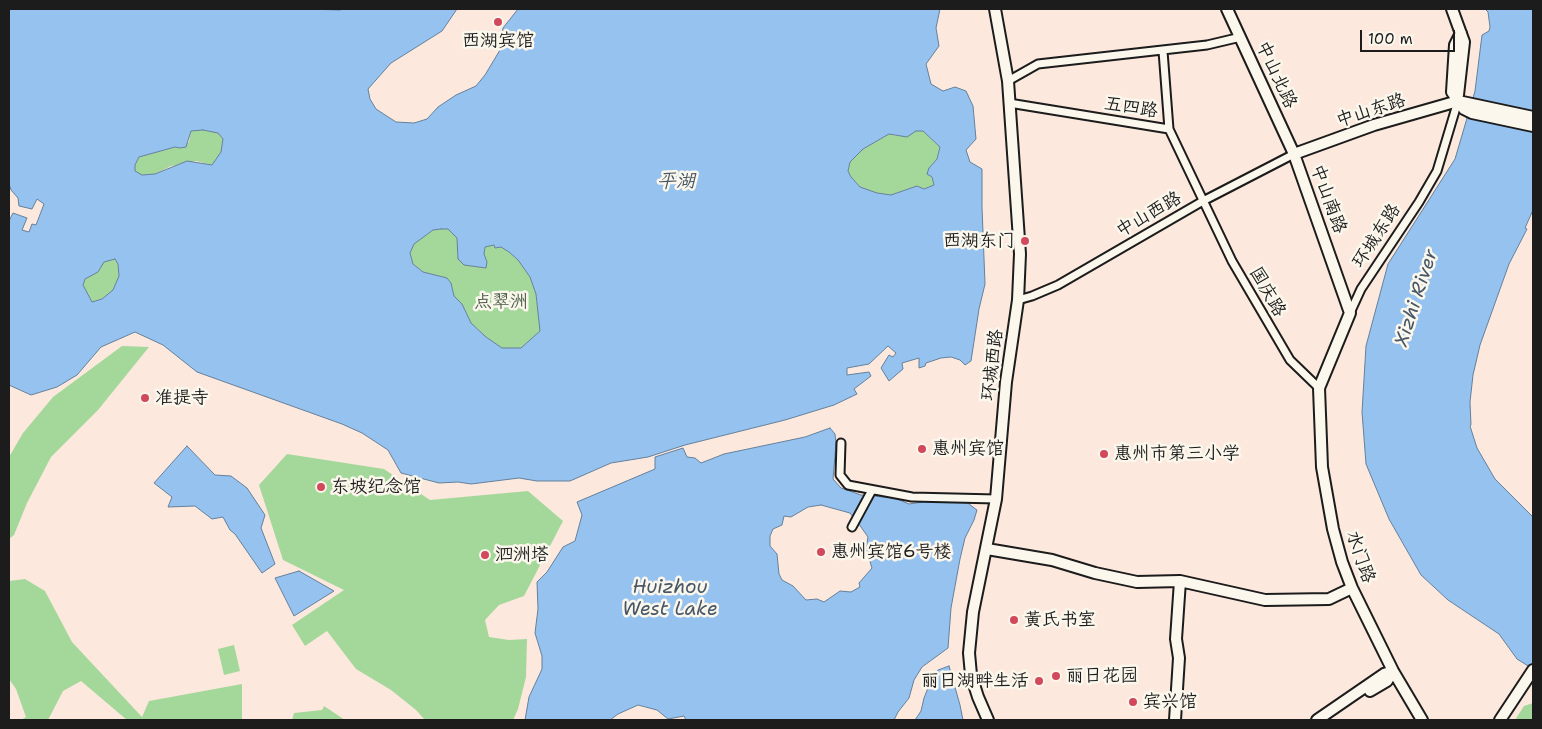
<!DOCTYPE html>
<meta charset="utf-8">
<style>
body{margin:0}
#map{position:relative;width:1542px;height:729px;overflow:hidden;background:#fce8dc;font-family:"Shantell Sans",sans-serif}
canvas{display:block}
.frame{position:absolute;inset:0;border:10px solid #1c1c1c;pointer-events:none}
.scale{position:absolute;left:1360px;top:30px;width:95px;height:22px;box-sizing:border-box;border:2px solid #1c1c1c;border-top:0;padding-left:6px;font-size:15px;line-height:18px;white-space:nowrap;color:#1c1c1c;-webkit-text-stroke:4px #fbf7ec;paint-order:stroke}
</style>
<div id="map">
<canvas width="1542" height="729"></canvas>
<div class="frame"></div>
<div class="scale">100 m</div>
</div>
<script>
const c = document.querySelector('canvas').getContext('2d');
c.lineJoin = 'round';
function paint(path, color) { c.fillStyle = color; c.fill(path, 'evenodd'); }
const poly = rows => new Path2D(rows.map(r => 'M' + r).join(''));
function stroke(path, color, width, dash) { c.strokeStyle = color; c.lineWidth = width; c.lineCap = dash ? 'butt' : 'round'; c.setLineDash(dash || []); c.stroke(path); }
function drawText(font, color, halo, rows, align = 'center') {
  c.font = font + ' "Shantell Sans","LXGW WenKai TC",sans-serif'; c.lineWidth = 5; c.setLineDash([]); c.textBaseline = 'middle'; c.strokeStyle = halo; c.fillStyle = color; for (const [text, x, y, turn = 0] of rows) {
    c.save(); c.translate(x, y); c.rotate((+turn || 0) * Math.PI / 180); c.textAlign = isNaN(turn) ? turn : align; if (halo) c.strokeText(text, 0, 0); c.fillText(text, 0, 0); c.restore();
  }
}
const green = poly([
 [203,130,218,133,223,139,222,152,212,165,196,161,171,166,155,174,142,175,134,171,135,165,139,157,175,147,180,148,189,142,191,131],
 [916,131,923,131,940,147,937,159,929,168,934,185,924,189,917,186,891,195,877,193,860,187,851,177,848,171,850,162,863,149,889,134,898,136],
 [441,229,448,229,457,238,458,259,464,265,485,268,487,262,484,254,485,247,494,245,496,248,501,247,509,252,518,260,530,277,536,294,540,331,521,348,502,348,486,337,471,323,462,304,454,296,451,283,447,278,423,272,413,264,410,253,414,244,433,230],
 [109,259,115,259,118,264,119,276,113,291,102,299,92,302,83,285,85,279,98,272,104,262],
 [122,346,149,347,98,410,51,457,27,503,14,535,9,539,9,457,23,433,53,397],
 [287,454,384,469,430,500,528,491,563,521,524,596,499,605,485,620,489,637,509,640,527,639,526,677,518,709,513,720,425,720,416,710,391,690,356,669,327,631,305,646,292,625,344,590,283,560,259,485],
 [25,579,45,591,72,642,142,717,149,701,242,684,242,720,127,720,81,681,63,691,48,720,21,720,26,717,16,689,9,679,9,581],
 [234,645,240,671,224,675,218,649],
 [1533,703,1533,720,1515,720,1524,706],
 [324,706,345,720,292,720,294,713,322,710]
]);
const water = poly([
 [9,9,306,9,340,10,343,9,457,9,442,31,391,63,368,89,370,99,376,109,396,122,414,123,427,119,438,107,456,95,476,86,485,75,500,50,503,28,518,9,940,9,936,28,939,46,926,64,931,84,943,91,955,87,966,91,973,106,976,139,966,150,970,162,982,169,982,207,985,284,979,309,971,361,965,365,960,360,951,357,941,358,926,363,925,366,919,368,919,358,902,363,903,369,889,381,881,368,889,355,893,357,896,353,888,346,869,364,847,368,847,375,869,372,871,376,854,389,857,394,834,405,785,420,685,445,648,457,611,463,570,481,537,481,519,478,471,484,458,482,439,483,401,473,388,450,362,433,342,424,197,372,163,345,135,332,101,347,77,375,57,387,31,395,9,385,9,221,13,213,27,218,22,230,29,232,32,224,36,225,44,204,37,199,32,209,19,206,18,198,11,190,9,184,9,9],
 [203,130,218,133,223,139,221,152,212,165,187,161,155,174,142,175,135,171,135,165,139,157,175,147,180,148,186,147,191,131,203,130],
 [916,131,923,131,940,147,937,159,929,168,927,174,932,177,934,185,924,189,917,186,891,195,877,193,860,187,851,177,848,171,850,162,863,149,889,134,907,137,916,131],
 [441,229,448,229,457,238,458,259,464,265,486,268,487,262,484,254,485,247,494,245,495,248,501,247,509,252,518,260,530,277,536,294,540,331,521,348,502,348,486,337,471,323,462,304,454,296,451,283,447,278,423,272,413,264,410,253,414,244,433,230,441,229],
 [115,259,118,264,119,276,113,290,102,299,92,302,83,285,85,279,98,272,104,262,115,259],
 [1485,9,1533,9,1533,210,1525,228,1527,229,1509,264,1480,345,1473,375,1470,402,1471,425,1470,426,1477,448,1495,479,1533,517,1533,669,1517,659,1499,634,1448,600,1421,575,1389,519,1366,464,1362,412,1366,346,1388,264,1455,159,1475,91,1482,35,1489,31,1490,27,1488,12,1485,9],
 [830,428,835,434,836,443,833,479,841,488,861,495,895,498,909,504,923,502,927,497,965,501,977,510,974,520,965,538,960,559,951,608,948,648,922,667,914,680,909,698,898,712,894,720,686,720,684,716,668,719,657,710,638,705,618,714,610,720,525,720,529,697,542,669,542,656,535,633,538,609,537,582,547,572,563,547,575,541,582,515,577,502,655,469,655,457,683,448,687,457,695,458,701,463,724,454,805,437,830,428],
 [821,505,850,513,861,527,868,537,866,549,872,568,859,583,860,587,851,592,840,591,824,602,817,599,806,600,793,586,782,580,779,574,777,554,770,546,770,536,773,529,782,525,784,516,791,517,808,507,821,505],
 [187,446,215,475,231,476,247,488,265,515,261,528,275,564,262,573,235,534,230,530,223,517,212,519,195,506,168,507,172,497,154,483,187,446],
 [299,571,334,591,294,616,275,578,299,571],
 [949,666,960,705,963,720,915,720,921,711,924,698,930,683,938,670,949,666]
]);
const street = poly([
 [1163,51,1169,129],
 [1008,81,1038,64,1207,45,1241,37],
 [1009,103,1169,129,1232,261,1290,360,1319,388],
 [1018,300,1032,296,1058,285,1203,201,1294,154],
 [1350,313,1361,289,1419,202,1437,171,1458,101],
 [841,443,840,475,848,485,912,497,996,499],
 [852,527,872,490]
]);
const secondary = poly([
 [1227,9,1294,154,1350,313,1319,388,1322,467,1333,529,1342,562,1352,588,1393,671,1422,720],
 [1452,9,1464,42,1458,95],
 [1461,33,1455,45,1452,92,1464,109,1472,113,1533,126],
 [1294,154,1374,125,1458,101,1533,117],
 [987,549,1052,560,1095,573,1137,582,1180,581],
 [1370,691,1387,681,1393,671],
 [988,720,978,697,971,675,969,653,973,612,996,499,1006,382,1018,300,1020,254,1008,81,995,9],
 [1175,720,1179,658,1176,639,1180,581,1265,600,1329,599,1352,588],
 [1317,720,1384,674,1393,671],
 [1500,720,1533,670]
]);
const markers = [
 [498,22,5,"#d1495b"],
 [1025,241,5,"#d1495b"],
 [145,398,5,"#d1495b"],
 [922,449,5,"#d1495b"],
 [1104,454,5,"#d1495b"],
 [321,487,5,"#d1495b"],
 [821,552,5,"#d1495b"],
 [485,555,5,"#d1495b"],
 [1014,620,5,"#d1495b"],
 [1056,676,5,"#d1495b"],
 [1039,681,5,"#d1495b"],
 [1133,702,5,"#d1495b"]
];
const poiNames = [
 ["西湖宾馆",498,41,"center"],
 ["西湖东门",1015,241,"right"],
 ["准提寺",155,398],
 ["惠州宾馆",932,449],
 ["惠州市第三小学",1114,454],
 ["东坡纪念馆",331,487],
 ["惠州宾馆6号楼",831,552],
 ["泗洲塔",495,555],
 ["黄氏书室",1024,620],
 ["丽日花园",1066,676],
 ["丽日湖畔生活",1029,681,"right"],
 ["宾兴馆",1143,702]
];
const streetNames = [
 ["中山北路",1276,75,65],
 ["五四路",1131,108,9],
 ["中山东路",1371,111,-18],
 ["中山南路",1328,199,70],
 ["中山西路",1149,215,-30],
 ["环城东路",1377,236,-57],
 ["国庆路",1267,292,60],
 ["环城西路",993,365,-83],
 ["水门路",1360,557,71]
];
const parkNames = [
 ["点翠洲",501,302]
];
const waterNames = [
 ["平湖",676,182],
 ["Xizhi River",1417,298,-72],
 ["Huizhou",670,588],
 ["West Lake",670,610]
];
paint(green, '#a4d89b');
paint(water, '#95c2ef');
stroke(water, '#65809b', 1);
stroke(street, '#1c1c1c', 11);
stroke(secondary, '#1c1c1c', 14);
stroke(street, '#fbf7ec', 7);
stroke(secondary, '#fbf7ec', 10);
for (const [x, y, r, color] of markers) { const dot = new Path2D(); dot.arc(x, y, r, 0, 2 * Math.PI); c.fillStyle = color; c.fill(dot); stroke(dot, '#fbf7ec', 2); }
drawText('18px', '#1c1c1c', '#fbf7ec', poiNames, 'left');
drawText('18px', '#1c1c1c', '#fbf7ec', streetNames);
drawText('18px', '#4c5e48', '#fbf7ec', parkNames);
drawText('italic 19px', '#465666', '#fbf7ec', waterNames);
</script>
